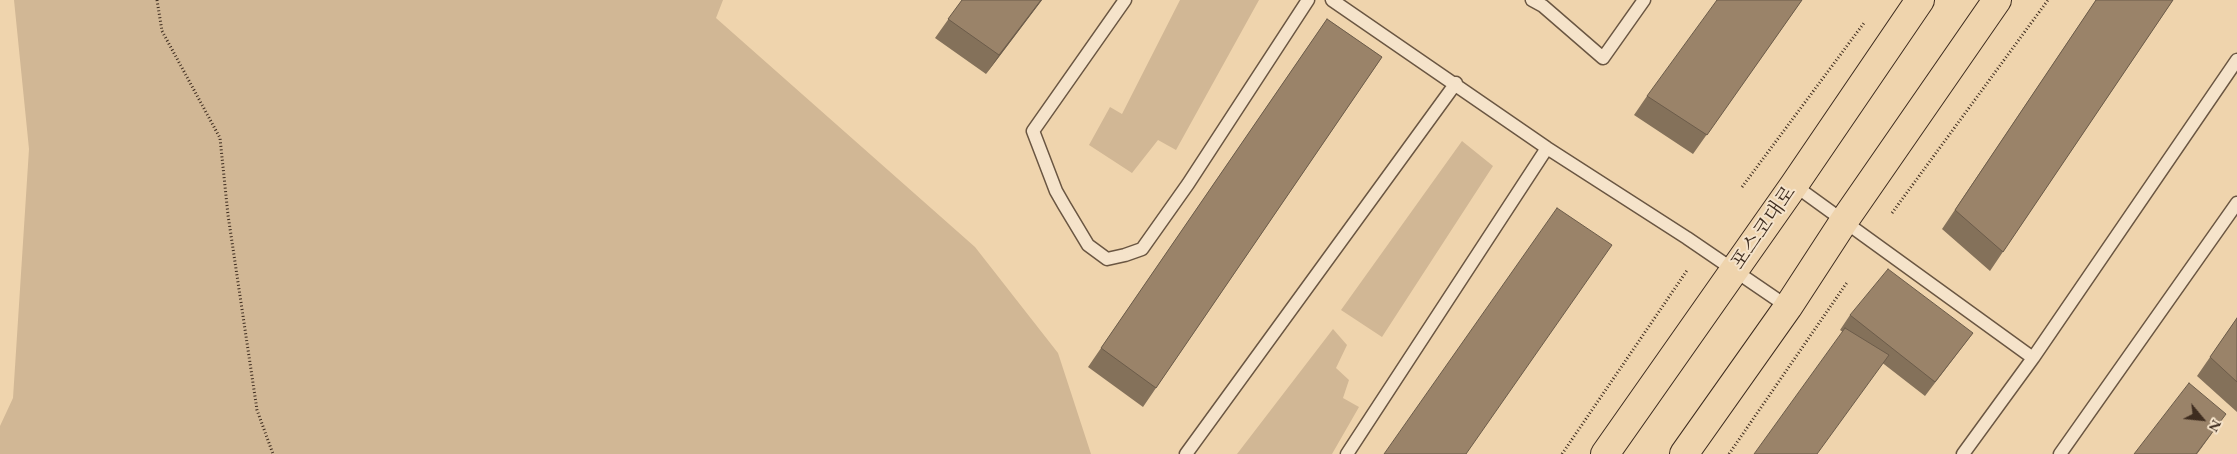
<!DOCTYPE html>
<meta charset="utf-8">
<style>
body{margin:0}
#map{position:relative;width:2237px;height:454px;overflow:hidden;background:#efd4ad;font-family:"EB Garamond",serif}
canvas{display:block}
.north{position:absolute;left:2177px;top:394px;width:50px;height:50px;-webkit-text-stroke:4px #f5e3ca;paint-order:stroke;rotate:118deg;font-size:14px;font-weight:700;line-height:20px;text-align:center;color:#3e2c1f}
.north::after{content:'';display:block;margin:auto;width:18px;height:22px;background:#3e2c1f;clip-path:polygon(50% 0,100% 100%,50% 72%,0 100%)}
</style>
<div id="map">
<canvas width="2237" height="454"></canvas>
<div class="north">N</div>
</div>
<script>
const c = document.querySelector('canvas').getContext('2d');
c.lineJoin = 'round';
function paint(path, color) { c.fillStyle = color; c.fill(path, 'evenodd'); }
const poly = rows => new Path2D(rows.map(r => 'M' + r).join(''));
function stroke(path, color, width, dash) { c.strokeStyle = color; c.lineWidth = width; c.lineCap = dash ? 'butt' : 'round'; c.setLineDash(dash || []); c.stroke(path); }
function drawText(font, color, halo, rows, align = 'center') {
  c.font = font + ' "EB Garamond","Noto Serif KR",serif'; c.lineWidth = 4; c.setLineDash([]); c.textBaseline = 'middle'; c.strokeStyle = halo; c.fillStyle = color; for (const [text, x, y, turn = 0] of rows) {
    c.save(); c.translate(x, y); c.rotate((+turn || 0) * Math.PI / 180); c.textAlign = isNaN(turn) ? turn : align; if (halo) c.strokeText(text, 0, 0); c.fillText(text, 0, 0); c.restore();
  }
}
const green = poly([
 [14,0,723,0,716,18,975,247,1058,353,1091,454,0,454,0,426,13,398,29,149],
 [1180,0,1259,0,1176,150,1158,140,1132,173,1089,145,1110,107,1122,114],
 [1462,141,1493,166,1382,337,1341,310],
 [1333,329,1347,345,1336,368,1349,380,1343,398,1359,407,1332,454,1237,454]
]);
const path = poly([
 [157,0,162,31,220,138,228,215,257,410,273,454],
 [1742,187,1864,23],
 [1892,213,2048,0],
 [1562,454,1688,269],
 [1729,454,1848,281]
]);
const lane = poly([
 [1125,0,1033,131,1056,191,1064,205,1088,245,1107,259,1125,255,1142,249,1188,184,1308,0],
 [1332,0,1547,148,1687,238,1788,307],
 [1532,0,1543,6,1603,58,1644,0],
 [1794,185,2033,358],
 [1186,454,1456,83],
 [1347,454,1547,148],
 [1963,454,2033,358,2237,60],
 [2060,454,2237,203]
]);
const primary = poly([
 [1605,454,1794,185,1920,0],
 [1684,454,1788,307,1844,221,1997,0]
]);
const wall = poly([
 [962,0,1042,0,986,74,935,38],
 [1802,0,1693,154,1634,115,1647,96],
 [2096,0,2173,0,1990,271,1942,229],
 [1327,19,1382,57,1143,407,1088,367],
 [1850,315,1973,333,1925,396,1840,330],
 [2237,318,2237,412,2197,376]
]);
const shadedWall = poly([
 [1041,0,1042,0,986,74,999,55],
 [2226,414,2197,454,2196,454]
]);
const building = poly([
 [962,0,1041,0,999,55,948,19,962,0],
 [1717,0,1802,0,1707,135,1647,96,1717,0],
 [2096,0,2173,0,2003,252,1955,210,2096,0],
 [1327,19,1382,57,1156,388,1101,348,1327,19],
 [1557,208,1612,245,1466,454,1384,454,1557,208],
 [1888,269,1973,333,1935,382,1850,315,1888,269],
 [2237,318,2237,382,2210,357,2237,318],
 [1845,328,1889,355,1817,454,1754,454,1845,328],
 [2189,383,2226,414,2196,454,2134,454,2189,383]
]);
const streetNames = [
 ["포스코대로",1764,228,-55]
];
paint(green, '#d1b795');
stroke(lane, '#6a5642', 15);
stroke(primary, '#3e2c1f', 30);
stroke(path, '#3e2c1f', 3, [1, 2.5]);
stroke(lane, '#f5e3ca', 12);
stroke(primary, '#efd4ad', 28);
paint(wall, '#84715a');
paint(shadedWall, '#6c5c4a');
paint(building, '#9a8369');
stroke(building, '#6c5c4a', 1);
drawText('20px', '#3e2c1f', '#f5e3ca', streetNames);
</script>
